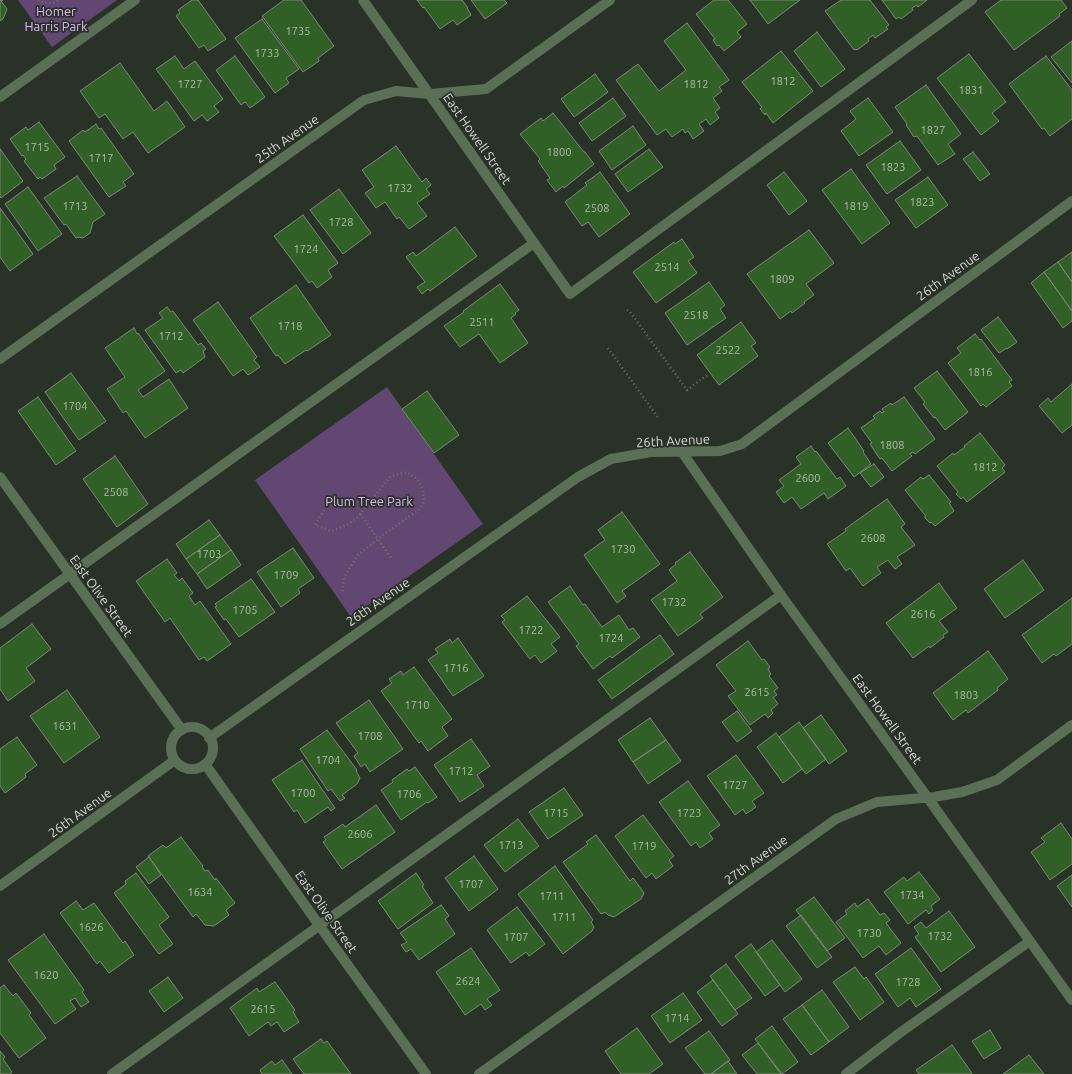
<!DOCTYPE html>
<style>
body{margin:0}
canvas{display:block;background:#293227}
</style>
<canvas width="1072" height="1074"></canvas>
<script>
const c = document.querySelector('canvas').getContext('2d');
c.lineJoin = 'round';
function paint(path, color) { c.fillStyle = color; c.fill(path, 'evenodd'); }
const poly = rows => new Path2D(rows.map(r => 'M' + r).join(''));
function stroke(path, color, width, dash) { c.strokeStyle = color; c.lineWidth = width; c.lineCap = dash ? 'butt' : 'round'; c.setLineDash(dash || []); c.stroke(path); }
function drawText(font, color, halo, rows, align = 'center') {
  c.font = font + ' Ubuntu,sans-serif'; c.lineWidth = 3.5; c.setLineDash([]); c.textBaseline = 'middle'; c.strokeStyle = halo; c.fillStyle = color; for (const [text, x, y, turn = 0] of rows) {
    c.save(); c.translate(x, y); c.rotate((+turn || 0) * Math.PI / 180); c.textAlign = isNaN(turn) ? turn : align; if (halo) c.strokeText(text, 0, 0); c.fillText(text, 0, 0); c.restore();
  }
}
const green = poly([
 [18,0,117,0,52,47],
 [387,387,483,524,351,617,255,480]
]);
const building = poly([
 [0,0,3,0,1,1,7,9,3,19,0,21,0,0],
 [192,0,198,0,226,39,208,51,204,45,199,48,176,16,180,13,178,10,192,0],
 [284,0,301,0,334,46,318,58,319,61,303,72,262,16,284,0],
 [417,0,462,0,468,8,467,8,471,15,457,25,453,20,440,29,424,7,423,8,417,0],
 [471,0,504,0,507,3,485,19,471,0],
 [714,0,728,0,747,24,737,32,741,37,724,51,719,45,717,46,713,40,715,39,696,14,714,0],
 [750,0,800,0,768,24,750,0],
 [841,0,870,0,889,25,886,27,888,29,875,38,873,35,868,39,869,41,857,50,856,49,854,50,825,11,841,0],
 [882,0,927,0,918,7,917,5,912,8,913,10,901,19,899,17,896,19,882,0],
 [1001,0,1061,0,1067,8,1059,14,1060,16,1014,50,985,12,1001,0],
 [262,19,299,69,286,78,289,83,275,93,235,38,262,19],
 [687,23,729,80,719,87,722,91,713,98,720,108,715,112,719,118,710,125,706,119,699,124,704,131,693,139,688,131,685,133,683,129,672,137,666,129,657,135,616,80,638,64,659,91,686,70,664,41,687,23],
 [817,32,845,69,821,87,794,51,817,32],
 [1072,41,1072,83,1051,57,1072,41],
 [781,51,813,91,773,123,766,113,765,115,760,109,762,107,742,82,781,51],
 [969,54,1006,102,992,113,999,121,981,135,937,78,969,54],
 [175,56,184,69,195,61,223,99,214,106,219,112,207,121,202,115,194,121,156,69,175,56],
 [235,56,265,97,250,108,245,102,241,105,216,70,235,56],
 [1046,56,1072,90,1072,119,1050,136,1044,128,1042,129,1009,84,1046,56],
 [120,63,154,111,167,101,185,127,148,153,133,132,123,139,105,114,99,118,80,91,120,63],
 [595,74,608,92,574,117,561,99,595,74],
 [926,85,961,134,948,144,955,154,938,165,917,136,914,137,906,125,907,124,895,107,926,85],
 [613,98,626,116,592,141,579,123,613,98],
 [868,98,893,132,859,156,841,131,856,119,850,111,868,98],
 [553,113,584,152,585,152,594,164,564,188,563,186,556,192,547,180,550,178,538,161,540,159,520,134,541,118,543,121,553,113],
 [39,122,65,157,54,165,56,169,42,179,40,177,38,179,24,161,26,159,23,155,22,156,10,139,26,127,28,130,39,122],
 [96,124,99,129,101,128,134,174,123,182,126,186,109,197,69,141,83,130,85,132,96,124],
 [633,126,646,145,612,170,599,151,633,126],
 [900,141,921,170,887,194,866,165,900,141],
 [396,146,422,182,426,178,431,185,426,189,430,194,417,203,427,216,409,229,399,217,397,219,385,202,376,208,365,193,374,187,362,170,396,146],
 [0,149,23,181,1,198,0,197,0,149],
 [649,149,663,167,628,192,615,174,649,149],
 [973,152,990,174,980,181,963,159,973,152],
 [851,169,890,223,862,244,822,190,851,169],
 [600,172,630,214,599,237,588,222,582,226,565,202,587,185,585,183,600,172],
 [784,172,807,201,789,215,767,185,784,172],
 [77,176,105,214,93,222,90,233,83,238,78,237,76,238,66,224,64,225,44,198,77,176],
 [928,177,948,205,916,228,895,200,928,177],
 [28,187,62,234,38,251,5,204,28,187],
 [339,189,371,233,343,254,310,210,339,189],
 [0,208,33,254,10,271,0,257,0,208],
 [303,215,338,263,328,270,332,277,317,288,312,281,309,283,274,236,303,215],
 [455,227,477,256,430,291,428,289,422,294,417,287,425,282,406,257,413,252,416,256,455,227],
 [809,230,834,263,806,284,814,295,804,302,805,303,792,313,791,311,780,319,747,274,809,230],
 [682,239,694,257,688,261,697,273,656,303,633,272,674,242,675,244,682,239],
 [1072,252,1072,282,1058,262,1072,252],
 [1058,262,1072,282,1072,311,1044,272,1058,262],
 [1044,272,1072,311,1072,321,1063,328,1031,283,1044,272],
 [709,282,725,305,720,309,726,318,687,345,665,313,709,282],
 [500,284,519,310,515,313,516,314,511,318,528,343,500,363,479,334,460,347,444,326,464,312,463,311,500,284],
 [296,285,331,335,307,351,306,350,285,364,278,355,276,356,250,318,296,285],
 [218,302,257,357,254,360,260,367,248,375,243,369,233,376,193,320,218,302],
 [167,307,171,312,173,311,198,345,201,343,206,349,203,351,205,357,183,373,181,370,176,373,145,330,163,318,159,313,167,307],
 [998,317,1017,342,1007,349,1007,348,999,353,981,330,998,317],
 [741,322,756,343,751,346,758,356,719,385,697,355,741,322],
 [134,328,137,334,138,333,165,371,138,390,143,397,169,379,188,408,145,438,126,411,123,413,107,389,125,377,105,348,134,328],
 [975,334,980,340,981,339,1012,380,1009,382,1012,386,986,407,983,404,981,406,948,363,961,353,957,348,975,334],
 [937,371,968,412,945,430,935,417,934,418,923,404,925,402,914,388,937,371],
 [71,373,106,421,79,440,45,392,71,373],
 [1072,384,1072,425,1062,433,1039,406,1048,398,1051,402,1072,384],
 [427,391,459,435,434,453,402,409,427,391],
 [38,397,76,451,56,465,18,411,38,397],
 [904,397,935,439,915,454,913,452,910,454,912,456,892,471,882,458,880,459,870,444,872,443,861,428,875,418,873,416,880,411,882,413,884,412,882,409,891,403,892,405,904,397],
 [848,428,864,451,863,452,871,464,854,477,828,443,848,428],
 [980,433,1005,465,1002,468,1005,472,967,502,963,497,961,499,956,494,958,492,937,466,953,453,954,455,965,447,964,446,980,433],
 [811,446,815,452,816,451,837,479,840,477,846,486,828,499,824,493,801,509,792,497,784,503,776,492,784,486,779,480,801,464,796,457,811,446],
 [115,456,148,504,117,527,83,479,115,456],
 [874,464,884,477,871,487,860,473,874,464],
 [929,475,951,502,949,503,954,511,935,526,931,522,930,523,925,518,925,515,905,490,921,477,923,479,929,475],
 [887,499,905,524,901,527,915,545,897,557,902,564,895,569,888,560,877,567,881,573,863,586,850,568,846,571,827,544,846,531,845,529,887,499],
 [622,512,660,564,622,591,626,596,617,603,584,555,605,540,598,530,622,512],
 [209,520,220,535,186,559,176,544,209,520],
 [220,535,231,550,197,574,186,559,220,535],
 [293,548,314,578,298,589,300,593,281,607,257,572,293,548],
 [231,550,241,565,207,589,197,574,231,550],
 [690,552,723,597,700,614,703,618,678,636,651,600,677,581,669,570,676,564,675,563,690,552],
 [167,559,177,573,174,575,179,581,182,578,193,593,189,596,195,605,200,601,231,644,207,661,204,657,199,660,170,618,165,622,136,581,167,559],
 [1023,560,1044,590,1005,618,984,589,1023,560],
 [251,579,275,612,239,637,226,619,224,620,215,607,217,606,215,604,251,579],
 [939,583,957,608,939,621,948,632,943,635,944,637,930,648,929,646,913,658,886,623,939,583],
 [570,586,583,605,585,604,602,627,619,615,629,630,633,628,640,637,612,658,610,656,593,669,576,646,579,644,548,602,570,586],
 [527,596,560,637,551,644,557,651,541,663,535,655,530,659,502,622,505,620,501,616,527,596],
 [1072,598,1072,644,1056,656,1054,654,1042,663,1022,635,1072,598],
 [32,624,51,649,26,668,35,681,8,701,0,689,0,648,32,624],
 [660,635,674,654,612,699,598,680,660,635],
 [458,638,484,676,453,696,428,660,438,653,435,649,450,639,452,643,458,638],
 [748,641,762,660,764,659,770,667,768,669,771,674,769,676,778,688,774,691,777,695,773,697,778,704,771,710,773,713,768,718,765,714,750,725,728,696,736,691,716,665,748,641],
 [988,651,1008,679,997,688,998,690,968,713,966,710,953,720,933,693,988,651],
 [414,667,452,719,442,727,448,736,428,751,421,741,419,743,381,691,392,683,389,679,401,671,403,675,414,667],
 [67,690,100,737,64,763,30,716,67,690],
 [369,700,403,749,370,772,365,764,361,767,354,756,358,753,336,723,369,700],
 [737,711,752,731,737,742,722,722,737,711],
 [821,715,847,751,829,764,803,728,821,715],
 [650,718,666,740,633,762,618,740,650,718],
 [799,722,826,759,806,774,779,737,799,722],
 [327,730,357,770,356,771,360,778,357,784,342,795,345,798,340,801,331,789,328,791,300,749,327,730],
 [776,733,802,769,783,783,757,747,776,733],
 [17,737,37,765,25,774,26,777,5,793,0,786,0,749,17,737],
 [471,739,490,766,477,775,484,786,460,802,434,765,471,739],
 [666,740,681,761,648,784,633,762,666,740],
 [736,755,764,793,752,801,756,807,746,814,743,809,735,815,707,776,736,755],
 [302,760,335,808,331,811,328,807,305,823,297,810,294,812,272,780,302,760],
 [415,767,437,797,428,803,427,802,401,820,381,790,393,782,392,780,407,769,409,771,415,767],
 [688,781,720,825,709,833,713,839,700,848,696,842,691,846,659,802,688,781],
 [564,788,583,815,548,839,529,812,564,788],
 [376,805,395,832,342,869,323,842,326,840,324,837,343,824,345,827,376,805],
 [643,815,674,856,669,860,673,866,656,879,652,873,646,878,615,836,643,815],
 [518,819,539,846,505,872,484,845,518,819],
 [1061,823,1072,839,1072,864,1050,880,1031,852,1045,842,1041,838,1061,823],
 [596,835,630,881,633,878,644,893,641,899,614,917,608,915,605,912,601,914,563,862,588,844,586,842,596,835],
 [181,837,203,866,202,867,205,871,208,870,215,880,216,878,235,903,226,910,229,915,214,926,205,925,196,914,193,917,148,856,163,845,166,848,181,837],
 [474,856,498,889,469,911,445,878,474,856],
 [149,857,161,875,149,884,136,867,149,857],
 [555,866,593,920,591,922,594,927,592,931,563,954,518,894,555,866],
 [919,872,940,899,931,906,933,910,929,914,926,910,908,924,884,892,904,877,907,881,919,872],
 [136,873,169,917,159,925,173,944,159,954,114,893,126,884,125,881,136,873],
 [416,873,424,885,422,886,433,903,398,929,378,901,416,873],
 [1072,875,1072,907,1057,886,1072,875],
 [814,897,845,938,827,951,796,910,814,897],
 [868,899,880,915,884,913,890,920,886,923,901,943,886,955,879,946,863,958,836,922,847,914,845,911,855,903,857,907,868,899],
 [76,901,83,910,94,903,123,943,125,941,134,955,109,973,100,961,97,964,60,913,76,901],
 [441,905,449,916,445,919,455,934,419,960,411,949,406,952,401,945,407,942,400,933,441,905],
 [517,907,545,944,529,956,526,952,511,963,487,930,517,907],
 [949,911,975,947,941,972,915,937,919,934,914,927,921,922,926,928,949,911],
 [801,915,832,957,817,968,786,926,801,915],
 [44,934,84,990,82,992,89,1002,81,1007,75,998,70,1001,76,1009,55,1024,8,960,44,934],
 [772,940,802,979,785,992,756,952,772,940],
 [751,944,780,985,765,996,735,956,751,944],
 [471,948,500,990,487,999,492,1005,485,1010,481,1004,465,1015,436,972,471,948],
 [911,948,941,989,916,1007,910,998,898,1007,875,974,911,948],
 [726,964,752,998,735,1010,710,976,726,964],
 [855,967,864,979,866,977,884,1002,860,1020,833,982,855,967],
 [168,977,183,998,164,1012,149,991,168,977],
 [713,980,738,1014,722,1026,697,992,713,980],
 [275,982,295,1010,293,1012,299,1022,284,1032,277,1022,271,1026,268,1022,249,1036,230,1008,257,988,259,992,275,982],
 [4,985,13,996,16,993,31,1013,29,1015,46,1038,19,1058,0,1033,0,988,4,985],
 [822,990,849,1027,829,1042,802,1005,822,990],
 [683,993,702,1020,670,1043,651,1016,683,993],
 [802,1005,829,1042,811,1055,783,1019,802,1005],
 [772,1026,798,1062,782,1074,755,1039,772,1026],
 [637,1028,663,1064,649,1074,621,1074,605,1051,637,1028],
 [990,1030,1001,1048,984,1059,972,1041,990,1030],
 [709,1031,730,1060,711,1074,705,1074,685,1048,709,1031],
 [321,1039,324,1043,327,1041,351,1074,304,1074,293,1059,321,1039],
 [758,1043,781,1074,757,1074,742,1055,758,1043],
 [952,1045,972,1073,970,1074,919,1074,916,1070,952,1045],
 [0,1051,5,1057,3,1059,12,1072,10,1074,0,1074,0,1051],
 [1029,1055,1044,1074,1003,1074,1029,1055],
 [282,1060,292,1074,262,1074,260,1070,272,1061,275,1065,282,1060],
 [728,1061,737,1074,711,1074,728,1061]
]);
const path = poly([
 [38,0,45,3,53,3,59,0],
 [627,310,630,312,687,390,707,375],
 [608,348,659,419],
 [324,510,315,525,331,531,347,525,358,517,380,489,391,476,407,472,418,480,423,489,424,501,421,508,383,535,358,555,344,577,342,594],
 [360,514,392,559]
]);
const minor = poly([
 [363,0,570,294,972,0],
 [0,97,135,0],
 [0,359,364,100,396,91,430,94,486,89,610,0],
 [682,452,781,595,930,801,1072,1000],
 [0,477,182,730],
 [0,624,534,243],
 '171 748a21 21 0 1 1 42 0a21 21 0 1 1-42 0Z',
 [209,738,578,477,611,459,651,452,720,451,742,444,1072,201],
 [205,764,319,925,426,1074],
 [0,886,175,760],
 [112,1074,781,595],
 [479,1074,836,819,877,802,934,797,962,792,997,780,1072,725],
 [846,1074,901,1032,1030,941]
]);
const numberNames = [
 ["1735",298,31],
 ["1733",267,53],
 ["1812",783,81],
 ["1727",190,84],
 ["1812",696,84],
 ["1831",971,90],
 ["1827",933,130],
 ["1715",37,147],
 ["1800",559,152],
 ["1717",101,158],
 ["1823",893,167],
 ["1732",400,188],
 ["1823",922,202],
 ["1713",75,206],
 ["1819",856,206],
 ["2508",597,208],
 ["1728",341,222],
 ["1724",306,249],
 ["2514",667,267],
 ["1809",782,279],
 ["2518",696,315],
 ["2511",482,322],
 ["1718",290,326],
 ["1712",171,336],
 ["2522",728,350],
 ["1816",980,372],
 ["1704",75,406],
 ["1808",892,445],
 ["1812",985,467],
 ["2600",808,478],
 ["2508",116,492],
 ["2608",873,538],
 ["1730",623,549],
 ["1703",209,554],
 ["1709",286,575],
 ["1732",674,602],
 ["1705",245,610],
 ["2616",923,614],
 ["1722",531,630],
 ["1724",611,638],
 ["1716",456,668],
 ["2615",757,692],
 ["1803",966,695],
 ["1710",417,705],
 ["1631",65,726],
 ["1708",370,736],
 ["1704",328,760],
 ["1712",461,771],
 ["1727",735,785],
 ["1700",303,793],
 ["1706",409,794],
 ["1715",556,813],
 ["1723",689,813],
 ["2606",360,834],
 ["1713",511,845],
 ["1719",644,846],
 ["1707",471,884],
 ["1634",200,892],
 ["1734",912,895],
 ["1711",552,896],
 ["1711",564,917],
 ["1626",91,927],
 ["1730",869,933],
 ["1732",940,936],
 ["1707",516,937],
 ["1620",46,975],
 ["2624",468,981],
 ["1728",908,982],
 ["2615",263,1009],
 ["1714",677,1018]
];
const parkNames = [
 ["Homer",56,12],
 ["Harris Park",56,27],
 ["Plum Tree Park",369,502]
];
const streetNames = [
 ["25th Avenue",287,139,-35],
 ["East Howell Street",477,139,55],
 ["26th Avenue",948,276,-36],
 ["26th Avenue",673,441,-3],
 ["East Olive Street",101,596,54],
 ["26th Avenue",378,602,-35],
 ["East Howell Street",887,719,54],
 ["26th Avenue",80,813,-36],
 ["27th Avenue",756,860,-36],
 ["East Olive Street",326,912,55]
];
paint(green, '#624772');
paint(building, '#316026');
stroke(building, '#7d877a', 1);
stroke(path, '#6c746a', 2.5, [1, 3]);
stroke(minor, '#5a6f55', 10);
drawText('11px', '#acbca8', null, numberNames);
drawText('13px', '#e1b5fb', '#293227', parkNames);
drawText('13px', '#d5dbd4', '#293227', streetNames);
</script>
